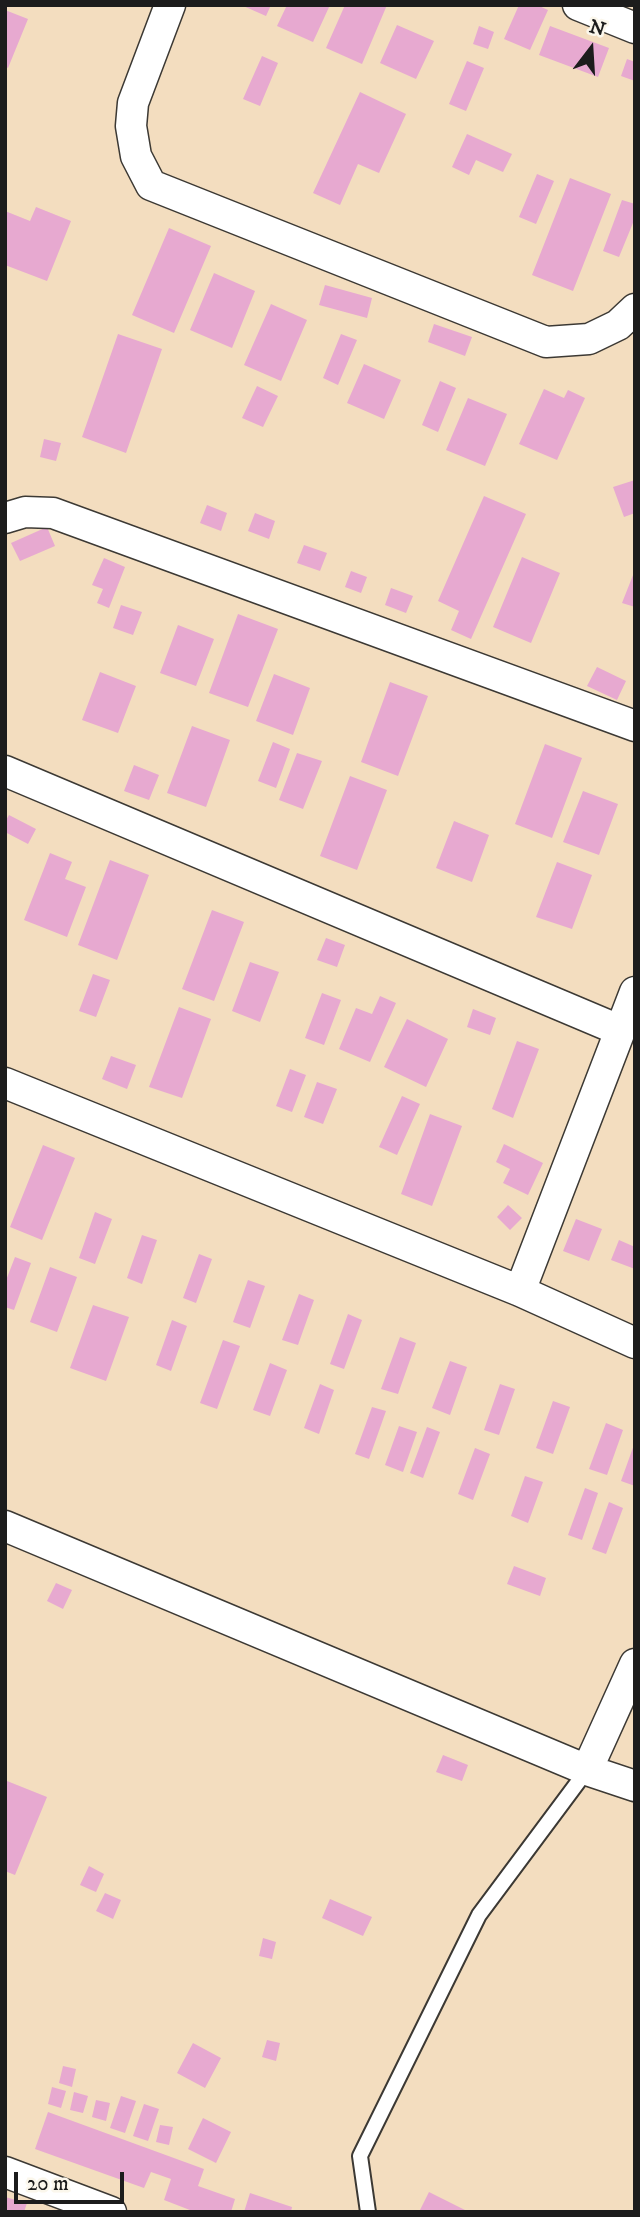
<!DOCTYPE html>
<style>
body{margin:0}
#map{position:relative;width:640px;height:2217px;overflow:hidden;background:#f3ddbf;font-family:"IM FELL DW Pica",serif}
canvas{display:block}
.frame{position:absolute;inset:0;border:7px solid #1c1c1c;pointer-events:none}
.north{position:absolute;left:556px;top:14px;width:70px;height:70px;-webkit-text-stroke:5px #fbf7ec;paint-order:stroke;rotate:17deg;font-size:19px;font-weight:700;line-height:28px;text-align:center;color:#1c1c1c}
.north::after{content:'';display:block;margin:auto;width:24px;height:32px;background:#1c1c1c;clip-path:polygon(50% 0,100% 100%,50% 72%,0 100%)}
.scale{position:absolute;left:14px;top:2172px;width:110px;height:32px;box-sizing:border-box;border:4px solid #1c1c1c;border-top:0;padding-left:9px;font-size:21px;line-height:24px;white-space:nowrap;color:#1c1c1c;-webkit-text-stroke:5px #fbf7ec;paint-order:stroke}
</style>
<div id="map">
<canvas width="640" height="2217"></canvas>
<div class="frame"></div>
<div class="north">N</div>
<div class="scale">20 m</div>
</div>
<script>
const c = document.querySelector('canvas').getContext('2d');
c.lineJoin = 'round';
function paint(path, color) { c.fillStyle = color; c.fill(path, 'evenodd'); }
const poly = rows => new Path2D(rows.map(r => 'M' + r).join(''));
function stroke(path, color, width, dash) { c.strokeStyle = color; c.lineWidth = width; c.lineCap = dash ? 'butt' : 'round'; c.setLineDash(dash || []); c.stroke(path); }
const building = poly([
 [241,5,271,5,266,16],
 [287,5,330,5,313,42,277,26],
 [345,5,387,5,362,64,326,48],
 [519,5,537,5,548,10,530,50,504,39],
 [5,10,28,19,8,68,5,66],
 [397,25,434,41,416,79,380,63],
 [479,26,494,32,488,49,473,44],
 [550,26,609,48,598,77,539,55],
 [262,56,278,63,260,106,243,99],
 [627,59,635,62,635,81,621,76],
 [467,61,484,68,466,111,449,104],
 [360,92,406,114,379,173,358,164,340,205,313,193],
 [467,134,512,154,503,172,476,160,469,175,452,167],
 [537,174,554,181,536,224,519,217],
 [570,178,611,194,573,291,532,275],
 [622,200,635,204,635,218,619,257,603,251],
 [36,207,71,221,47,281,5,265,5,211,30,221],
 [169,228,211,246,174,333,132,315],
 [214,273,255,291,232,348,190,330],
 [325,285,372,298,367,318,319,305],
 [271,304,307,320,281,381,244,365],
 [434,324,472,337,465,356,428,342],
 [118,334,162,349,126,453,82,437],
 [341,334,357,340,338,385,323,378],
 [364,364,401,380,384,419,347,403],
 [440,381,456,388,438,432,422,425],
 [257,386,278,396,263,427,242,418],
 [544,389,564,398,568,390,585,398,557,460,519,444],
 [468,398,507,414,485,466,446,450],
 [44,439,61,443,56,461,40,457],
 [635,480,635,513,624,517,613,487],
 [484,496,526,514,471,639,451,630,459,611,438,601],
 [207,505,227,513,221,531,200,523],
 [255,513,275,521,269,539,248,531],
 [47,527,55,546,20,561,11,543],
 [304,545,327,553,320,571,297,563],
 [522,557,560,573,531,643,493,627],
 [104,558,125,567,109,608,97,603,103,589,92,585],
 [635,570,635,607,622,603],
 [351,571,367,577,361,593,345,587],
 [391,588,413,596,406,613,385,605],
 [121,605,142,612,133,635,113,628],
 [238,614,278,629,248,707,209,693],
 [178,625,214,639,196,686,160,673],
 [597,667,626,681,617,700,587,686],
 [100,672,136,686,118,733,82,720],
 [274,674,310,688,293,735,256,721],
 [390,682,428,696,398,776,361,762],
 [192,726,230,740,206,807,167,793],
 [273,742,290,749,276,788,258,781],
 [545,744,582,758,552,838,515,824],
 [297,753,322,761,303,809,279,800],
 [134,765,159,775,149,800,124,791],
 [350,776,387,790,357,870,320,856],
 [583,791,618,804,599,855,563,842],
 [9,815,36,829,28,844,5,832,5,822],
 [454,821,489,835,472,882,436,868],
 [50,853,72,862,65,879,86,887,67,937,24,920],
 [110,860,149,875,117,960,78,945],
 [557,862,592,875,572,929,536,917],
 [212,910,244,922,214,1001,182,989],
 [326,938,345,945,337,967,317,960],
 [250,962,279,972,260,1022,232,1011],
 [93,974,110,980,96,1017,79,1011],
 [322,993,341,1000,324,1045,305,1038],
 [380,996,396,1003,370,1062,339,1049,356,1008,372,1014],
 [179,1007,211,1019,182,1098,149,1087],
 [473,1009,496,1018,490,1035,467,1027],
 [407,1019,448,1039,426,1087,384,1067],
 [517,1041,539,1049,513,1118,492,1109],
 [111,1056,136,1065,127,1089,102,1079],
 [290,1069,306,1075,292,1112,276,1106],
 [317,1082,337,1089,323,1124,304,1117],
 [402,1096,420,1104,397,1155,379,1147],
 [430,1114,462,1126,432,1206,401,1194],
 [504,1144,543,1163,528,1195,503,1183,510,1169,496,1162],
 [43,1145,75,1158,42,1240,10,1227],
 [508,1205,522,1218,510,1230,497,1217],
 [95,1212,112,1219,95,1264,79,1258],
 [576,1219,602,1229,589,1261,563,1251],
 [142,1235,157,1240,142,1284,127,1278],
 [619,1240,635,1247,635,1269,611,1260],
 [199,1254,212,1259,196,1303,183,1298],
 [15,1257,31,1263,14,1310,5,1307,5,1283],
 [50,1267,77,1277,57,1332,30,1322],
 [248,1280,265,1286,250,1328,233,1322],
 [299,1294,314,1300,298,1345,282,1340],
 [93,1305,129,1317,106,1381,70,1368],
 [348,1314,362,1320,344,1369,330,1364],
 [172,1320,187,1326,171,1371,156,1365],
 [400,1337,416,1343,398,1394,381,1389],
 [223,1340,240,1346,217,1409,200,1403],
 [450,1361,467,1367,450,1415,432,1408],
 [270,1363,287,1370,270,1416,253,1410],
 [320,1384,334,1390,319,1434,304,1428],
 [500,1384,515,1389,499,1435,484,1430],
 [553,1401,570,1407,553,1454,536,1448],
 [372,1407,386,1411,369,1459,355,1454],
 [606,1423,623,1430,607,1475,589,1469],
 [399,1426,417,1432,403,1472,385,1465],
 [427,1427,440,1432,423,1478,410,1473],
 [635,1442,635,1486,621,1481],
 [475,1448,490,1454,473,1500,458,1494],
 [525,1476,543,1482,528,1523,511,1516],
 [585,1488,598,1493,582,1540,568,1535],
 [609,1502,623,1508,606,1554,592,1549],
 [514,1566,546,1578,540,1596,507,1584],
 [56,1583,72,1590,63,1609,47,1601],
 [443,1755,468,1765,462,1781,436,1772],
 [7,1781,47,1797,15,1875,5,1871,5,1786],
 [89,1866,104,1874,96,1892,80,1885],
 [105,1893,121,1900,113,1919,96,1911],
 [330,1899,372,1917,363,1936,322,1918],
 [263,1938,276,1942,272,1959,259,1956],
 [267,2040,280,2043,276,2061,262,2057],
 [193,2043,221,2058,205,2088,177,2073],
 [63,2066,76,2069,72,2087,59,2083],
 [52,2087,66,2091,61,2108,48,2104],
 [74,2092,88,2096,83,2113,70,2110],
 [121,2096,136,2101,125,2133,110,2128],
 [96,2100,110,2103,106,2121,92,2117],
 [144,2104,159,2109,148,2141,133,2136],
 [48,2112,204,2169,198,2186,235,2199,231,2212,195,2212,164,2200,171,2179,151,2172,144,2188,35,2149],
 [203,2118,231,2132,216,2163,188,2149],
 [160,2125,173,2127,169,2145,156,2142],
 [429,2192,469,2212,419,2212],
 [250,2193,292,2207,291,2212,244,2212],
 [5,2197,27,2203,24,2212,5,2212]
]);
const lane = poly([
 [368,2212,360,2156,479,1915,587,1770]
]);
const street = poly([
 [170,5,133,103,131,126,136,156,151,185,546,342,589,339,618,325,635,309],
 [578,5,635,28],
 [5,518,25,512,53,513,635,726],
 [5,771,619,1030],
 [5,1083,520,1291,635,1343],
 [520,1291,635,992],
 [5,1526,587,1770,635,1786],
 [587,1770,635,1664],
 [5,2172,111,2212]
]);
paint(building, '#e7a9d0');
stroke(lane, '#3c3934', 18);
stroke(street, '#3c3934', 33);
stroke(lane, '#fff', 14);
stroke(street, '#fff', 30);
</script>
